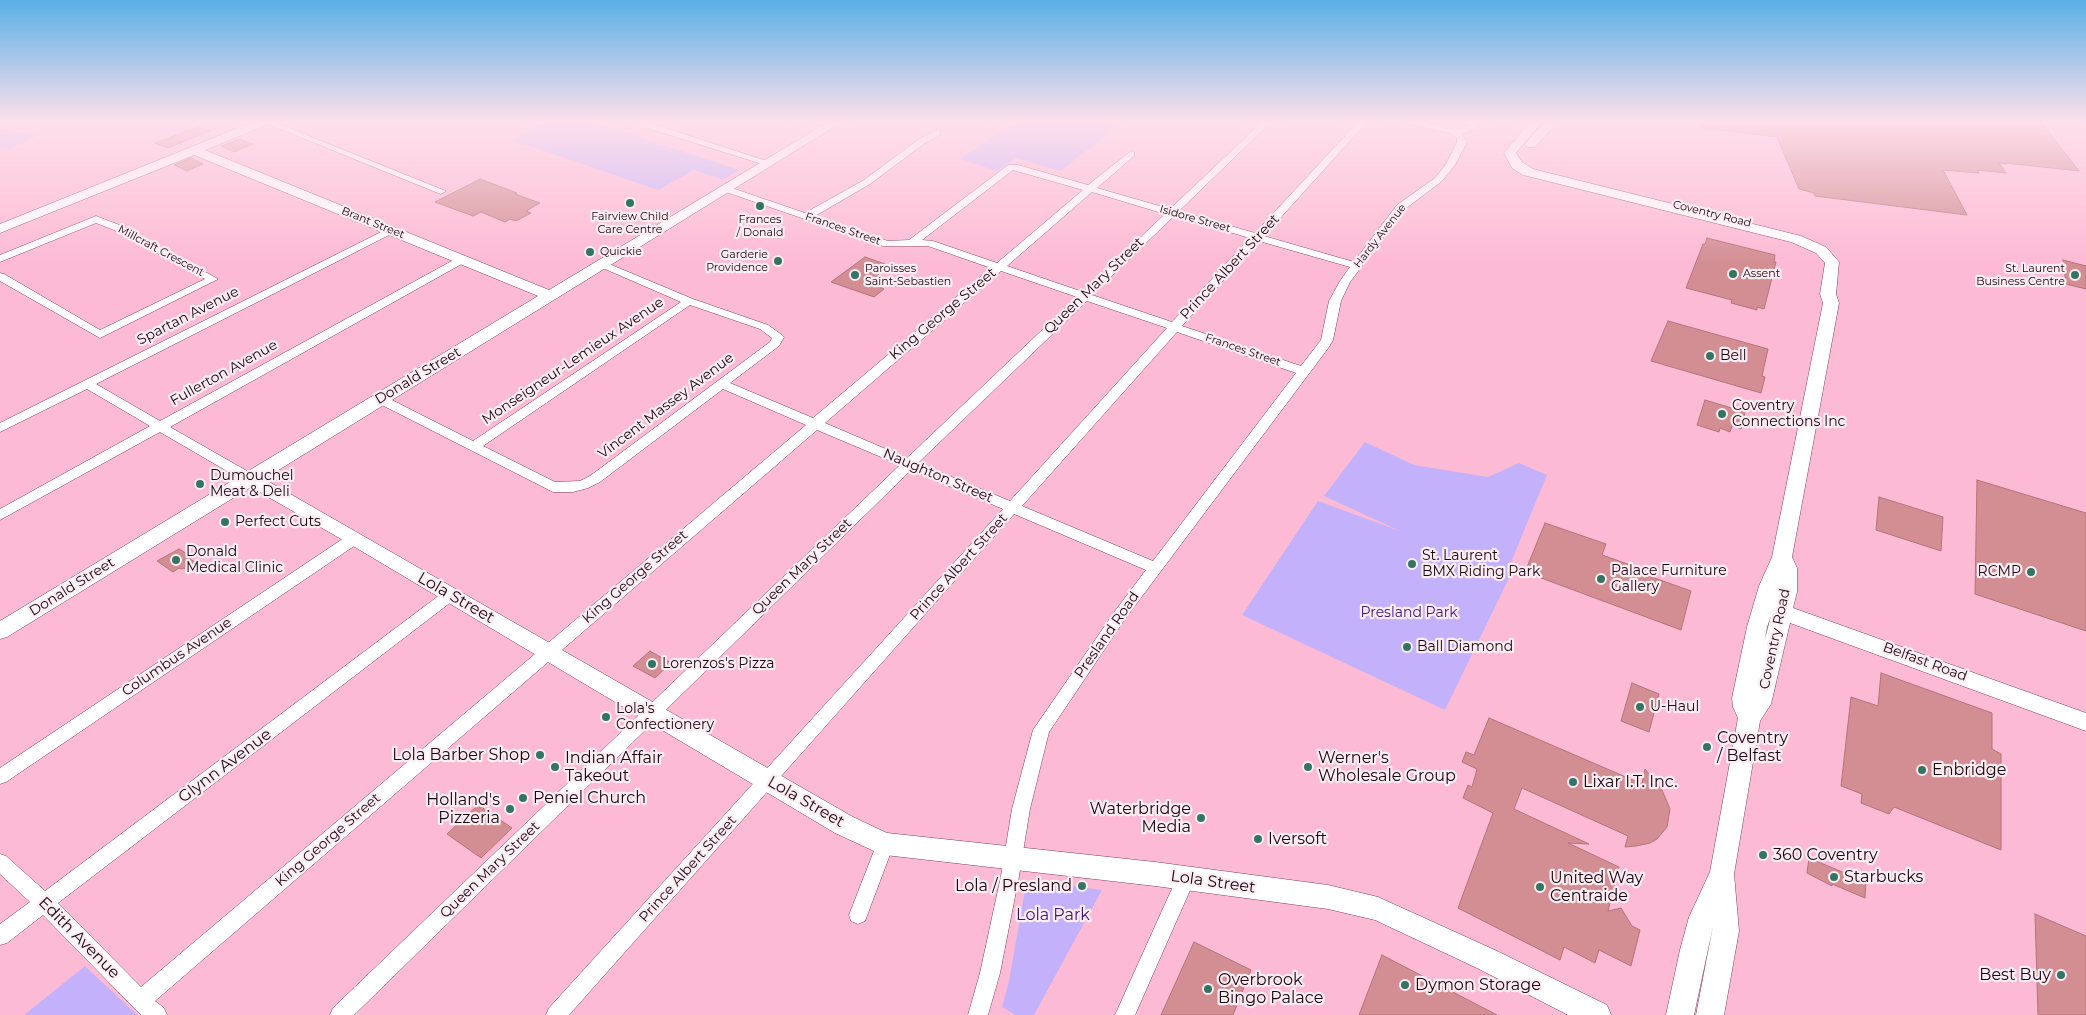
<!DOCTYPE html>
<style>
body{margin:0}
canvas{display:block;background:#fdbad4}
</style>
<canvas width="2086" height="1015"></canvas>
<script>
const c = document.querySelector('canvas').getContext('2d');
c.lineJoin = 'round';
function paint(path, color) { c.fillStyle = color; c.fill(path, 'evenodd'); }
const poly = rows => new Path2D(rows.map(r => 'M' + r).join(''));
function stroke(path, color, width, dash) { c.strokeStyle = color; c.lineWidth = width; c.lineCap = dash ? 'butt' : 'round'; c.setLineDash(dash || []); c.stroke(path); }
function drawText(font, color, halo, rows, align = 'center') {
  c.font = font + ' Montserrat,sans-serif'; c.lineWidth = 4.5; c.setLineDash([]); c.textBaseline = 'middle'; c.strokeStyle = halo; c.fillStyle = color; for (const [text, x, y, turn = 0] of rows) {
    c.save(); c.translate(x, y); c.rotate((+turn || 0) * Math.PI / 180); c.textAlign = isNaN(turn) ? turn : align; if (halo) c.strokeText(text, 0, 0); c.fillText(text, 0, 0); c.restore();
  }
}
const green = poly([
 [548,122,593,122,739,170,723,180,694,170,658,190,512,140],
 [1015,122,1124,122,1060,171,1016,158,997,171,960,159],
 [0,129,36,136,6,150,0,149],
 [1365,442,1414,465,1488,477,1519,463,1547,475,1507,572,1511,574,1445,710,1242,615,1318,501,1400,531,1324,496],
 [1033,881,1102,890,1034,1015,1016,1015,1002,1007,1009,981,1025,890],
 [85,966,137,1015,24,1015]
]);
const building = poly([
 [1701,122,2041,122,2079,171,2006,163,2007,164,1999,163,2006,173,1977,170,1979,173,1943,170,1967,215,1815,196,1814,193,1799,189,1777,137,1701,128,1701,122],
 [197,127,210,131,168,148,155,143,197,127],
 [240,139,253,144,234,152,221,146,240,139],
 [191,158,203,164,187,171,174,165,191,158],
 [480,179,517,193,515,194,540,203,526,211,531,213,516,221,510,219,505,222,481,212,473,216,435,202,480,179],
 [1707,238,1775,255,1774,262,1776,262,1764,309,1757,307,1757,310,1731,303,1732,300,1686,288,1703,244,1705,244,1707,238],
 [865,257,885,264,883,265,888,267,869,282,884,289,874,297,831,282,865,257],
 [2063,260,2086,266,2086,289,2066,284,2063,260],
 [1668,321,1768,349,1762,376,1765,377,1761,393,1651,361,1668,321],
 [1705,400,1745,412,1741,429,1732,426,1730,432,1720,428,1719,432,1697,425,1705,400],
 [1977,480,2086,513,2086,631,1975,594,1977,480],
 [1879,497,1943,517,1941,551,1876,530,1879,497],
 [1545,523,1606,544,1602,555,1650,572,1649,576,1691,591,1681,630,1525,572,1545,523],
 [179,549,192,557,190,559,201,566,191,572,184,568,181,569,179,568,173,572,157,561,179,549],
 [650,651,671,663,655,678,633,666,650,651],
 [1881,673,1992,713,1992,749,2001,754,2001,850,1894,807,1889,814,1861,803,1862,794,1841,786,1851,697,1878,706,1881,673],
 [1632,683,1659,694,1649,732,1621,721,1632,683],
 [1489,718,1642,784,1645,769,1662,790,1670,809,1667,827,1657,839,1650,843,1636,846,1625,847,1628,836,1522,788,1514,809,1589,844,1568,843,1619,867,1608,911,1621,908,1632,926,1640,930,1631,966,1599,950,1595,963,1564,947,1560,960,1458,908,1493,813,1463,798,1468,785,1472,787,1477,769,1462,762,1466,752,1474,755,1489,718],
 [478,805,512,828,481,858,447,834,478,805],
 [1809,858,1866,882,1865,898,1832,884,1832,886,1807,873,1809,858],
 [2035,914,2086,936,2086,1015,2038,1015,2035,914],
 [1194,942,1251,970,1233,1015,1161,1015,1194,942],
 [1382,955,1497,1015,1359,1015,1382,955]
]);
const street = poly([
 [263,122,274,122,446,191,441,194,438,193,263,122],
 [532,122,544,122,544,123,540,126,532,122],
 [634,122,647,122,773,163,768,166,765,165,635,124,634,122],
 [1262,122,1271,122,1179,211,1255,233,1358,122,1367,122,1264,236,1354,262,1397,205,1435,178,1446,164,1457,142,1457,138,1449,133,1410,124,1409,122,1424,122,1456,130,1467,126,1471,122,1480,122,1473,130,1462,134,1467,142,1455,165,1441,182,1405,209,1350,282,1341,301,1333,340,1329,347,1125,619,1049,732,1030,809,1019,876,1000,973,988,1015,968,1015,980,973,1001,876,1012,809,1033,730,1115,611,1146,570,1014,514,569,1015,546,1015,549,1008,1003,509,911,470,354,1015,330,1015,333,1008,900,465,817,430,155,1001,164,1008,167,1015,141,1015,43,915,7,943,0,945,0,924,30,902,0,874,0,854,6,856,45,891,445,591,450,589,455,591,457,595,455,599,58,903,141,987,806,425,723,389,600,482,588,488,573,492,553,492,376,402,374,399,376,396,384,396,473,441,681,302,598,266,597,264,602,261,693,299,768,325,782,335,784,337,779,346,730,383,813,418,991,268,928,246,883,246,723,191,723,187,729,187,805,213,864,180,919,139,937,130,940,131,940,135,925,143,870,184,815,216,888,241,909,240,1008,165,1018,165,1088,185,1131,151,1134,152,1134,156,1097,188,1170,209,1262,122],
 [1013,170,1083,190,997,263,933,241,922,240,1013,170],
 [1092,192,1165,214,1083,292,1007,266,1092,192],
 [1174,216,1250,238,1172,322,1092,295,1174,216],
 [1259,241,1350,267,1340,281,1329,301,1321,340,1301,366,1182,326,1259,241],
 [1001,271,1077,297,907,458,825,423,1001,271],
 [1087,301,1167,328,1010,501,918,463,1087,301],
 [690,305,760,329,772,338,770,342,590,476,580,481,555,482,483,446,690,305],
 [1177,332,1296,373,1153,561,1022,506,1177,332],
 [96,216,122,226,218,279,100,338,0,281,0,273,4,274,100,330,205,279,114,230,96,223,0,262,0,255,96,216],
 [391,227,396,230,395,232,96,384,160,421,459,257,467,257,468,259,467,261,170,427,254,475,256,478,254,481,244,481,160,432,0,520,0,509,150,426,87,389,0,432,0,423,391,227],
 [355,533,360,534,362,538,360,542,6,782,0,784,0,768,350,534,355,533],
 [885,836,891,838,894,844,865,921,858,924,851,921,849,915,879,838,885,836],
 [1186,870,1193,873,1195,879,1135,1015,1115,1015,1179,873,1186,870]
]);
const secondary = poly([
 [253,122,269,122,267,125,205,150,549,290,828,122,842,122,264,479,853,817,887,833,1155,862,1328,885,1378,897,1497,951,1607,1005,1611,1015,1568,1015,1479,969,1375,920,1328,909,1155,886,885,855,876,852,835,833,348,543,251,487,7,637,0,639,0,621,538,296,194,155,0,233,0,224,253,122],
 [1530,122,1542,122,1516,153,1522,162,1533,169,1801,236,1826,247,1839,262,1836,294,1839,303,1792,557,1797,568,1797,592,1793,608,2086,713,2086,731,1790,623,1771,704,1760,721,1734,874,1739,931,1724,1015,1696,1015,1713,926,1694,1015,1666,1015,1680,950,1689,917,1710,872,1738,718,1733,707,1732,698,1747,627,1759,586,1772,557,1823,303,1820,294,1825,263,1816,253,1791,242,1523,175,1512,168,1504,153,1530,122],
 [1771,616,1765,639,1767,627,1771,616],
 [1545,122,1558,122,1535,147,1527,147,1525,144,1527,141,1545,122]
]);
const markers = [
 [630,203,5,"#337463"],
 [760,206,5,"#337463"],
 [590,252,5,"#337463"],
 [778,261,5,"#337463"],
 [1733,274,5,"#337463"],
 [855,275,5,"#337463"],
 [2075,275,5,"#337463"],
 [1710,356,5,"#337463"],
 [1722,414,5,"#337463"],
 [200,484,5,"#337463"],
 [225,522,5,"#337463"],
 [176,560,5,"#337463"],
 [1412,564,5,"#337463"],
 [2031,572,5,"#337463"],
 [1601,579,5,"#337463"],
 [1407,647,5,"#337463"],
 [652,664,5,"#337463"],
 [1640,707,5,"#337463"],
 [606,717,5,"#337463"],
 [1707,747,5,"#337463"],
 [540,755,5,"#337463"],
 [555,767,5,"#337463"],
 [1308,767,5,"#337463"],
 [1922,770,5,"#337463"],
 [1573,782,5,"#337463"],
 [523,798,5,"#337463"],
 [510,809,5,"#337463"],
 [1201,818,5,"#337463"],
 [1258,839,5,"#337463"],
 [1763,855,5,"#337463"],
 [1834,877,5,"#337463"],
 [1082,886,5,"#337463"],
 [1540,887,5,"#337463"],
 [2061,975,5,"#337463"],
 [1405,985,5,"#337463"],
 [1208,989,5,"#337463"]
];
const farStreetnames = [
 ["Coventry Road",1712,214,14],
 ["Isidore Street",1195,219,16],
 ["Brant Street",373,223,22],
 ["Frances Street",843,229,19],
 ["Hardy Avenue",1380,236,-52],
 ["Millcraft Crescent",161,251,28],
 ["Frances Street",1243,350,19]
];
const farPoinames = [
 ["Fairview Child",630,217,"center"],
 ["Care Centre",630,230,"center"],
 ["Frances",760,220,"center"],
 ["/ Donald",760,233,"center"],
 ["Quickie",600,252],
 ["Garderie",768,255,"right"],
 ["Providence",768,268,"right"],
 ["Paroisses",865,269],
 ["Saint-Sebastien",865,282],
 ["St. Laurent",2065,269,"right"],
 ["Business Centre",2065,282,"right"],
 ["Assent",1743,274]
];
const streetNames = [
 ["Prince Albert Street",1230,267,-47],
 ["Queen Mary Street",1094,286,-44],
 ["King George Street",943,314,-40],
 ["Spartan Avenue",188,316,-27],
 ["Monseigneur-Lemieux Avenue",573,361,-34],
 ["Fullerton Avenue",224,373,-29],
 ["Donald Street",418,376,-31],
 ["Vincent Massey Avenue",666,406,-37],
 ["Naughton Street",938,476,23],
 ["Queen Mary Street",802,567,-44],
 ["Prince Albert Street",959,567,-48],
 ["King George Street",635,577,-41],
 ["Donald Street",72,587,-32],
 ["Presland Road",1107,635,-55],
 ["Coventry Road",1775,639,-78],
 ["Columbus Avenue",177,657,-34],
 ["Belfast Road",1925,662,20],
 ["King George Street",328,840,-41],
 ["Prince Albert Street",688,869,-48],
 ["Queen Mary Street",490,870,-44]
];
const poiNames = [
 ["Bell",1720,356],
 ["Coventry",1732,406],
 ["Connections Inc",1732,422],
 ["Dumouchel",210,476],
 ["Meat & Deli",210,492],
 ["Perfect Cuts",235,522],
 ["Donald",186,552],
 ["Medical Clinic",186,568],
 ["St. Laurent",1422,556],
 ["BMX Riding Park",1422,572],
 ["Palace Furniture",1611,571],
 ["Gallery",1611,587],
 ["RCMP",2021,572,"right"],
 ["Ball Diamond",1417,647],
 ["Lorenzos's Pizza",662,664],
 ["U-Haul",1650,707],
 ["Lola's",616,709],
 ["Confectionery",616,725]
];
const parkNames = [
 ["Presland Park",1409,613]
];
const nearStreetnames = [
 ["Lola Street",456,598,30],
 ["Glynn Avenue",225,766,-37],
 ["Lola Street",806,802,30],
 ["Lola Street",1213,882,8],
 ["Edith Avenue",79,938,45]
];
const nearPoinames = [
 ["Coventry",1717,738],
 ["/ Belfast",1717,756],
 ["Lola Barber Shop",530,755,"right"],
 ["Indian Affair",565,758],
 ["Takeout",565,776],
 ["Werner's",1318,758],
 ["Wholesale Group",1318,776],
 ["Enbridge",1932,770],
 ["Lixar I.T. Inc.",1583,782],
 ["Peniel Church",533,798],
 ["Holland's",500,800,"right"],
 ["Pizzeria",500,818,"right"],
 ["Waterbridge",1191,809,"right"],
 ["Media",1191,827,"right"],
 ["Iversoft",1268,839],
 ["360 Coventry",1773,855],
 ["Starbucks",1844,877],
 ["United Way",1550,878],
 ["Centraide",1550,896],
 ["Lola / Presland",1072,886,"right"],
 ["Best Buy",2051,975,"right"],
 ["Overbrook",1218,980],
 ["Bingo Palace",1218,998],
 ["Dymon Storage",1415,985]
];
const nearParknames = [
 ["Lola Park",1053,915]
];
paint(green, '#c3b2fb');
paint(building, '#d38e93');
stroke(building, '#b57379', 1);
stroke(street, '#7c435b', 1);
stroke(secondary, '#7c435b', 1);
paint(street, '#fff');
paint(secondary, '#fff');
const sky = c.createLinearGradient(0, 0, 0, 264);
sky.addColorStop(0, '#59b0e6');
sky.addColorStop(0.46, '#fee0ec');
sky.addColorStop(1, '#fee0ec00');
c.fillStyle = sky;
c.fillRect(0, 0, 2086, 264);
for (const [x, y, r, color] of markers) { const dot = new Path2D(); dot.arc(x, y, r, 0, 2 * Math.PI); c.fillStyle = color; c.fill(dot); stroke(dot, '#fbedf2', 2); }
drawText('11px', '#1b050f', '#fbedf2', farStreetnames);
drawText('11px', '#1b050f', '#fbedf2', farPoinames, 'left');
drawText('14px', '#1b050f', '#fbedf2', streetNames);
drawText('14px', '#1b050f', '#fbedf2', poiNames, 'left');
drawText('14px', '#401081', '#fbedf2', parkNames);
drawText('16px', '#1b050f', '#fbedf2', nearStreetnames);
drawText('16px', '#1b050f', '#fbedf2', nearPoinames, 'left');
drawText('16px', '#401081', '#fbedf2', nearParknames);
</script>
